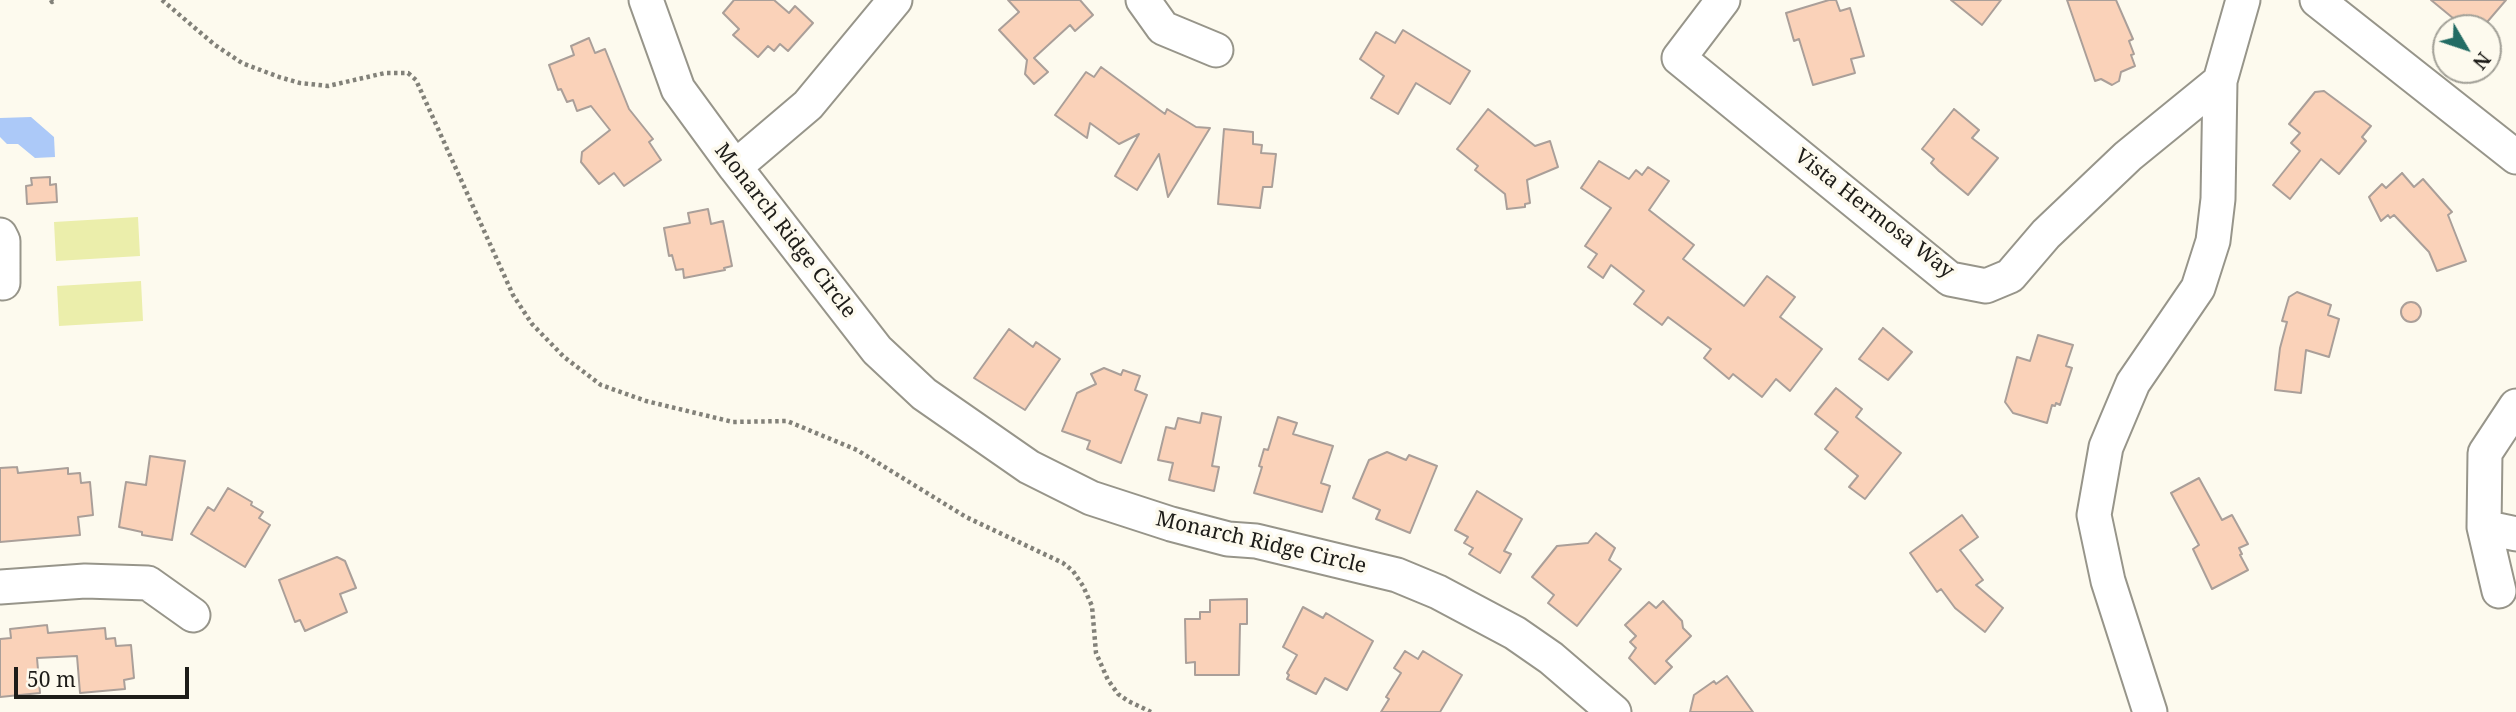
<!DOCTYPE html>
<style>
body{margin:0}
#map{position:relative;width:2516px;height:712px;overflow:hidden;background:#fdfaee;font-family:"Noto Serif",serif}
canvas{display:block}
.north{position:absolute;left:2432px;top:14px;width:70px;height:70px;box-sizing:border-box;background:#fdfaee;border:2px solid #a3a198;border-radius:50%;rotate:129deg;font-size:19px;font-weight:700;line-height:28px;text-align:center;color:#1d1c18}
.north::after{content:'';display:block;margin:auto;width:24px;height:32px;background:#236c64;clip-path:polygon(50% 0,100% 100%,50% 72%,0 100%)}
.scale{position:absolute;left:14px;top:667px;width:175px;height:32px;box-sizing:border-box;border:4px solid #1d1c18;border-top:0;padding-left:9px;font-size:21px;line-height:24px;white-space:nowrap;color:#1d1c18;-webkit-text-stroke:5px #fdfaee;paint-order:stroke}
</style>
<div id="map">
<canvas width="2516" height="712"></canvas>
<div class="north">N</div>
<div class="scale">50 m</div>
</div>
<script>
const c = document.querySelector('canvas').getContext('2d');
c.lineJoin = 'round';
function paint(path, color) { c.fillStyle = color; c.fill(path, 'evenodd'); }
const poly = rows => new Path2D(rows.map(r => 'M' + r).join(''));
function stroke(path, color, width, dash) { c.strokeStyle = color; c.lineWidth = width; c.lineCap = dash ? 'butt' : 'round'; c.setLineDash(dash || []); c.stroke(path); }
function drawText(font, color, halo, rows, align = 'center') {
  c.font = font + ' "Noto Serif",serif'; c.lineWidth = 7; c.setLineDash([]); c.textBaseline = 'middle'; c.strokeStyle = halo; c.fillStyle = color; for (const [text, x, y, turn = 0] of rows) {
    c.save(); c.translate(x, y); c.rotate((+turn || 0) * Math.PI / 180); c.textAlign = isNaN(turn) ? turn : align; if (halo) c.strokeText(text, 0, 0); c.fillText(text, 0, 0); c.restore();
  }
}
const green = poly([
 [138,217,140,256,56,261,54,222],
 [141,281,143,321,59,326,57,286]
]);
const water = poly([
 [31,117,54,137,55,157,35,158,18,144,7,144,0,137,0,118]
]);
const building = poly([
 [734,0,774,0,789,13,795,6,813,23,788,51,780,44,774,51,768,46,758,57,733,35,739,29,723,13,734,0],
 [1008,0,1080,0,1093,15,1075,31,1070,25,1034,58,1048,72,1034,84,1025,74,1027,60,999,30,1019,12,1008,0],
 [1829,0,1836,0,1840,11,1850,8,1864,56,1851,59,1855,73,1813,85,1799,39,1794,41,1786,13,1829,0],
 [1951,0,2001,0,1982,25,1951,0],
 [2067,0,2116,0,2133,39,2129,41,2134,54,2131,55,2135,66,2121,72,2119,81,2112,85,2101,79,2095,81,2067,0],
 [2431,0,2506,0,2482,28,2465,28,2431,0],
 [1403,30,1470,71,1450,104,1416,83,1398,114,1371,98,1384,76,1360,59,1376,32,1395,43,1403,30],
 [589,38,595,53,605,49,629,109,653,139,649,142,661,160,624,186,614,173,599,184,581,162,582,152,610,130,591,106,577,111,573,100,567,102,561,89,558,90,549,65,574,55,571,46,589,38],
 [1101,67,1165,114,1167,109,1196,127,1210,128,1168,197,1159,154,1137,190,1115,176,1139,134,1119,144,1090,123,1087,138,1055,115,1086,72,1094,77,1101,67],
 [2324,91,2371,126,2362,137,2366,141,2339,174,2321,159,2290,199,2273,185,2300,151,2291,143,2300,133,2289,124,2315,92,2324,91],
 [1488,109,1535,146,1550,141,1558,167,1527,180,1530,203,1525,204,1525,207,1507,209,1505,194,1475,170,1478,166,1457,149,1488,109],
 [1954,109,1979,130,1972,138,1998,158,1968,195,1939,171,1931,163,1934,159,1922,149,1954,109],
 [1224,129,1253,132,1253,144,1262,145,1261,153,1276,154,1272,187,1263,187,1260,208,1218,204,1224,129],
 [1599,161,1629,179,1636,170,1642,175,1648,167,1669,181,1649,210,1694,245,1683,259,1744,306,1767,276,1795,297,1780,317,1822,349,1790,391,1776,379,1762,397,1733,374,1729,379,1704,358,1711,349,1668,317,1662,325,1634,304,1644,291,1611,265,1603,278,1588,267,1597,254,1585,246,1611,208,1581,188,1599,161],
 [2402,173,2414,187,2423,179,2452,212,2448,215,2466,261,2437,271,2429,252,2394,215,2390,218,2388,215,2381,221,2369,197,2382,184,2386,188,2402,173],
 [50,177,50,185,56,184,57,202,27,204,26,186,32,185,31,178,50,177],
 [708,209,711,224,723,221,732,266,724,268,725,270,684,278,683,269,676,270,672,255,669,256,664,228,690,223,688,213,708,209],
 [2297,292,2331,305,2328,315,2339,319,2329,357,2306,350,2301,393,2275,390,2280,348,2287,322,2282,321,2289,297,2297,292],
 '2401 312a10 10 0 1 1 20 0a10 10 0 1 1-20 0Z',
 [1883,328,1912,352,1888,380,1859,359,1883,328],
 [1009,329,1033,347,1036,342,1060,359,1025,410,974,378,1009,329],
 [2038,335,2073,345,2066,366,2072,368,2060,405,2056,403,2055,406,2052,405,2047,423,2013,413,2005,402,2017,357,2030,361,2038,335],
 [1104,368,1121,375,1123,370,1140,376,1135,390,1147,395,1121,463,1087,449,1090,441,1062,431,1077,393,1096,384,1091,374,1104,368],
 [1836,388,1862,409,1856,417,1901,453,1865,499,1849,487,1858,476,1825,449,1838,432,1815,414,1836,388],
 [1202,413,1221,417,1212,466,1219,467,1214,491,1169,480,1173,463,1158,460,1166,427,1175,429,1178,418,1200,423,1202,413],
 [1278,417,1297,423,1293,434,1333,446,1321,483,1330,486,1322,512,1254,493,1262,467,1259,466,1264,449,1268,450,1278,417],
 [1387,452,1406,460,1409,455,1437,466,1410,533,1376,519,1380,510,1353,498,1369,460,1387,452],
 [150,456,185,461,172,540,142,535,142,532,119,527,126,482,146,485,150,456],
 [17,467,18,473,68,468,68,474,80,473,81,483,90,482,93,515,78,517,80,535,0,542,0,468,17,467],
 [2199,478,2222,520,2232,515,2248,544,2239,548,2242,554,2240,555,2248,570,2212,589,2193,549,2199,545,2171,493,2199,478],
 [228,488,252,502,251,505,263,512,259,518,270,525,245,567,191,534,208,507,214,511,228,488],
 [1477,491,1522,519,1504,551,1511,554,1500,573,1469,554,1473,548,1464,543,1468,537,1455,530,1477,491],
 [1962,515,1978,537,1960,550,1983,580,1976,585,2003,608,1985,632,1955,608,1941,589,1937,592,1910,553,1962,515],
 [1596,533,1615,548,1609,560,1621,569,1577,626,1548,603,1554,595,1532,577,1557,546,1588,543,1596,533],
 [337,557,345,561,356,588,340,594,347,612,305,631,300,620,295,622,279,580,337,557],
 [1247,599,1247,624,1240,624,1239,675,1195,675,1195,662,1186,663,1185,619,1200,619,1200,612,1210,612,1210,600,1247,599],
 [1663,601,1682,621,1683,628,1691,636,1666,661,1672,667,1655,684,1629,658,1636,648,1630,642,1636,636,1625,625,1649,602,1656,608,1663,601],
 [1303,607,1323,618,1326,613,1373,641,1347,690,1325,678,1316,694,1287,679,1289,675,1287,673,1297,655,1283,647,1303,607],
 [47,625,48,633,105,628,106,639,115,638,116,646,131,645,134,678,124,680,125,689,80,693,77,656,37,658,40,693,0,697,0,639,11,638,10,629,47,625],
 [1405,651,1418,659,1423,651,1462,675,1440,712,1381,712,1389,699,1386,697,1401,673,1394,668,1405,651],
 [1727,676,1753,712,1690,712,1694,695,1714,681,1716,684,1727,676]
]);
const path = poly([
 [51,0,52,2,55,0],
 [162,0,215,45,242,63,279,77,300,83,328,86,385,73,408,73,416,80,513,295,532,324,564,357,601,385,646,401,733,422,787,421,857,450,966,517,1063,563,1073,571,1083,586,1092,606,1096,653,1108,680,1118,694,1128,701,1151,712]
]);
const minor = poly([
 [646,0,678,89,735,167,877,350,924,394,1029,467,1091,498,1171,524,1228,539,1256,541,1397,575,1438,592,1515,633,1551,658,1614,712],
 [1143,0,1163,28,1216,50],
 [1723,0,1679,58,1950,279,1986,286,2010,276,2046,234,2128,156,2220,81],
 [2317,0,2516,157],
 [735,167,808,105,895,0],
 [0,235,3,241,3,283],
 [2484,527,2516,534],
 [0,587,85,581,148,583,193,615],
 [2499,591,2484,527,2485,453,2516,406],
 [2150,712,2108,581,2094,515,2106,447,2133,383,2198,288,2213,241,2218,199,2220,81,2243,0]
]);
const streetNames = [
 ["Vista Hermosa Way",1874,214,38],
 ["Monarch Ridge Circle",785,231,52],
 ["Monarch Ridge Circle",1261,543,13]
];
paint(green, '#ebeeab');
paint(water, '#acc9f8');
paint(building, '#fad2b9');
stroke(building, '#aa9f99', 2);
stroke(minor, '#97958a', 37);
stroke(path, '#828179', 4.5, [3.5, 3.5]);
stroke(minor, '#fff', 33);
drawText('21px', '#1d1c18', '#fdfaee', streetNames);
</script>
